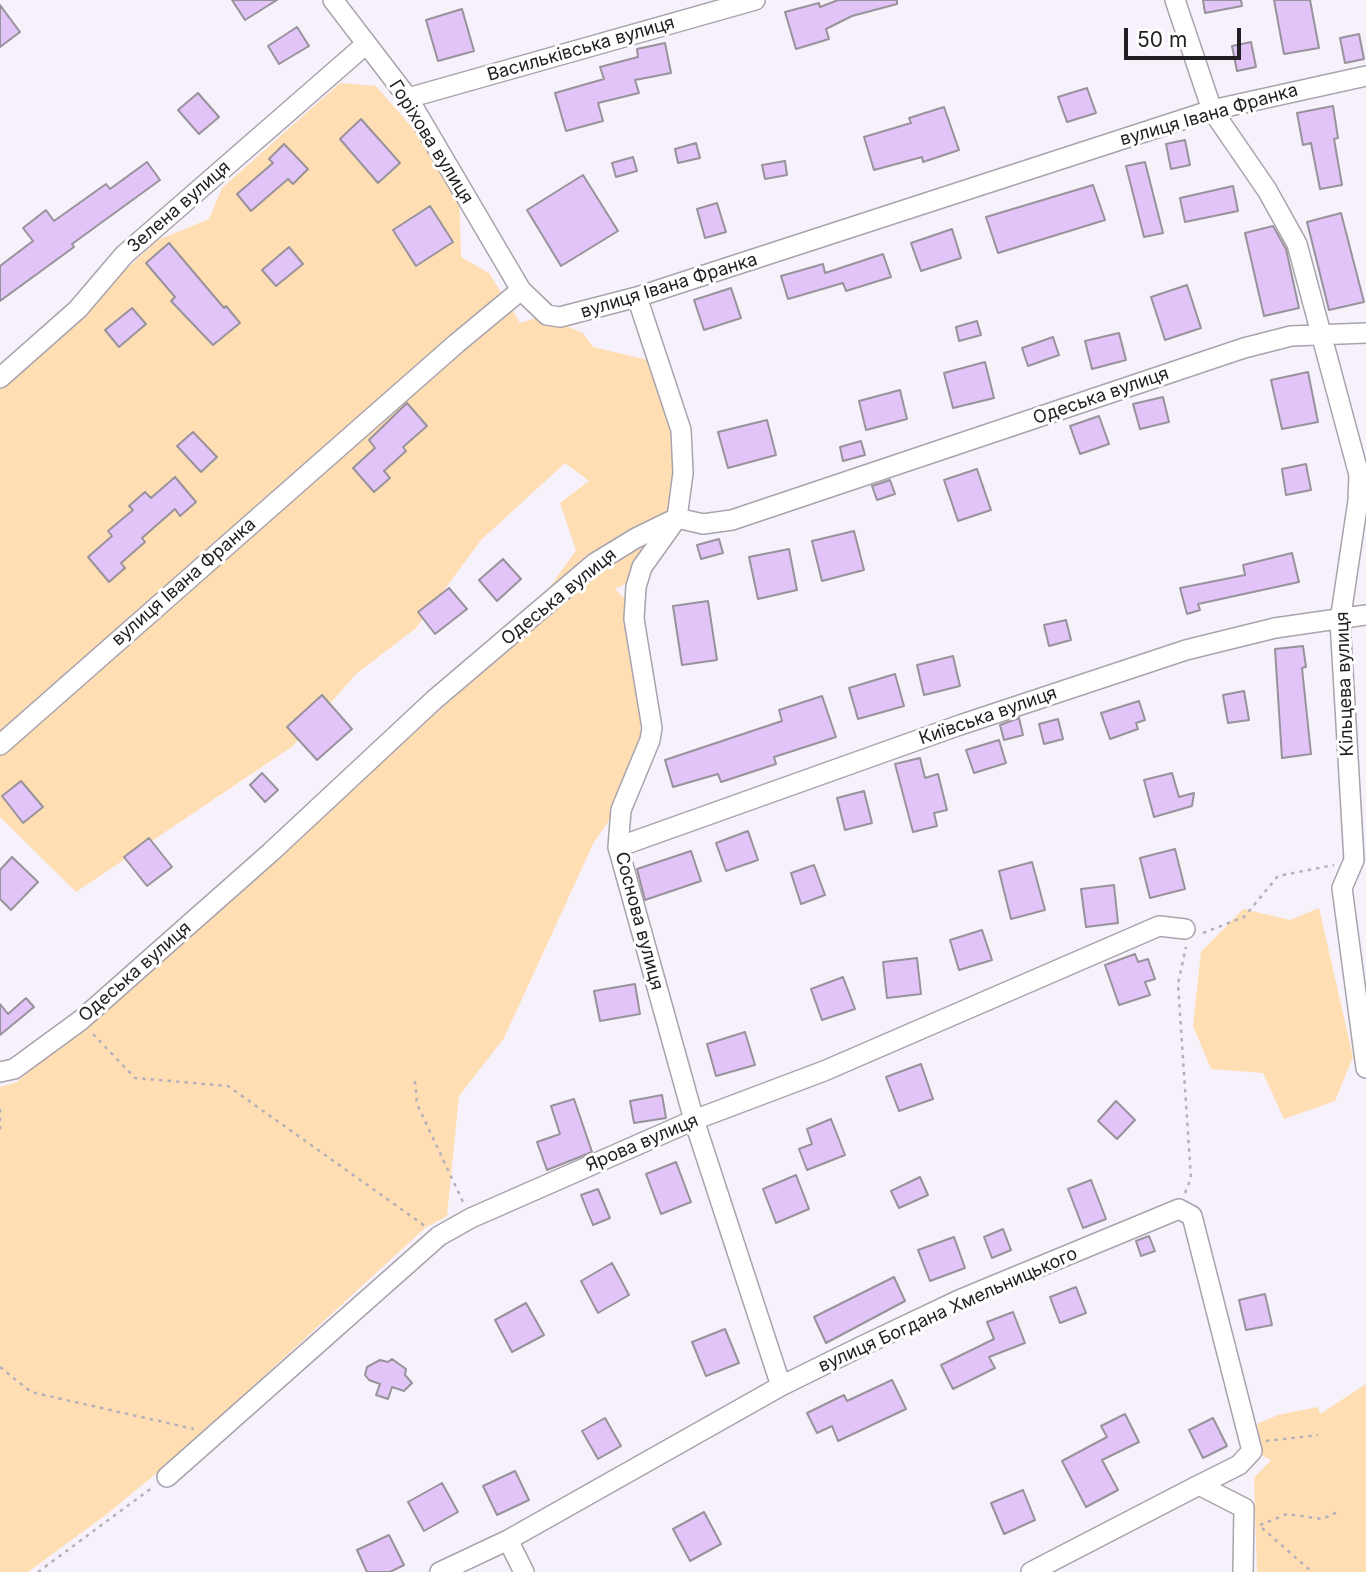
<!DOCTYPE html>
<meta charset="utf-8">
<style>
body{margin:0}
#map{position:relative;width:1366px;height:1572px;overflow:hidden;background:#f6f1fa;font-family:Inter,sans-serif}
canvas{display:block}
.scale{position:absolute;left:1124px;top:28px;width:117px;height:32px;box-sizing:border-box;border:4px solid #201e22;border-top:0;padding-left:9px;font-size:21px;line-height:24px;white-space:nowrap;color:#201e22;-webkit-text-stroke:5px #fff;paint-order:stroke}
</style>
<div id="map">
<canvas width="1366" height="1572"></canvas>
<div class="scale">50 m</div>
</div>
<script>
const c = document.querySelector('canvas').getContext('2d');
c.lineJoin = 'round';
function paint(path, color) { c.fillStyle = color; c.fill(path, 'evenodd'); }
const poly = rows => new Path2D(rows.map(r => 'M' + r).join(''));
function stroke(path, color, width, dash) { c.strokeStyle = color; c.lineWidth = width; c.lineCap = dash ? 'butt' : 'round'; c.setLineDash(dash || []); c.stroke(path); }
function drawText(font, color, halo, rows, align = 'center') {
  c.font = font + ' Inter,sans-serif'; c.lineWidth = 6; c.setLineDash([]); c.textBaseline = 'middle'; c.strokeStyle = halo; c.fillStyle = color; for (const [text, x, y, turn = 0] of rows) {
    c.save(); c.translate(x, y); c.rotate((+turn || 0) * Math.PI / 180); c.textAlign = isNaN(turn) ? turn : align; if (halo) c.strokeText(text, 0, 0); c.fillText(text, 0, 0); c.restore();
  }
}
const green = poly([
 [340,83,376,86,435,154,459,189,461,257,489,273,520,323,542,316,583,333,593,347,648,360,672,384,677,505,635,579,615,589,636,610,646,767,594,842,504,1038,459,1096,447,1216,425,1228,175,1458,107,1514,28,1572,0,1572,0,1087,17,1082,503,654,576,550,560,503,589,481,565,463,481,540,416,628,356,674,293,746,76,892,0,817,0,385,158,240,209,219,222,188],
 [1319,908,1353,1057,1335,1101,1284,1119,1263,1073,1211,1069,1193,1026,1201,952,1243,909,1290,920],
 [1366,1384,1366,1572,1257,1572,1254,1478,1271,1460,1261,1455,1257,1424,1278,1415,1318,1407,1320,1414]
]);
const building = poly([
 [232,0,277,0,245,20,232,0],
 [838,0,897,0,897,4,852,16,826,29,829,39,796,49,785,12,819,3,820,7,838,0],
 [1203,0,1241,0,1242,6,1205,13,1203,0],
 [1274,0,1310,0,1319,48,1284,54,1274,0],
 [0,5,20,32,0,47,0,5],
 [462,9,474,51,438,61,426,20,462,9],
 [297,27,309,46,279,64,268,46,297,27],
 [1359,34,1364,59,1345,63,1340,38,1359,34],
 [1251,42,1256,67,1237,71,1232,46,1251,42],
 [665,43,671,73,635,80,639,93,598,103,603,121,566,131,555,93,604,79,600,67,638,57,637,49,665,43],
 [1087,88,1096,113,1067,122,1058,97,1087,88],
 [198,93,219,117,199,134,178,110,198,93],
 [1333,106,1338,138,1334,139,1342,185,1320,189,1311,143,1303,145,1297,113,1333,106],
 [944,107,959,150,923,162,922,157,874,170,864,137,911,123,909,118,944,107],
 [361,119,400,163,378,183,340,139,361,119],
 [1185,140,1190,165,1171,169,1166,144,1185,140],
 [696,143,700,158,678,163,675,149,696,143],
 [284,144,308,169,293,184,288,179,251,211,237,194,273,163,269,159,284,144],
 [633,157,637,171,616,177,612,163,633,157],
 [785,161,787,175,765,179,762,165,785,161],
 [147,162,160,180,72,244,74,247,0,301,0,266,33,241,23,228,46,210,54,221,106,184,110,189,147,162],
 [1145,162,1163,233,1144,237,1126,166,1145,162],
 [583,175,618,231,561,266,527,210,583,175],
 [1093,185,1105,220,998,253,986,217,1093,185],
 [1233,186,1238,211,1185,222,1180,198,1233,186],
 [717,203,726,232,705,238,697,209,717,203],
 [430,206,453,242,416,266,393,230,430,206],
 [1341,213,1364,302,1329,310,1307,222,1341,213],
 [1273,226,1286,249,1299,308,1264,316,1245,233,1273,226],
 [952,229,961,258,921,271,911,243,952,229],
 [169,243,224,308,226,306,240,323,213,345,171,301,175,297,146,263,169,243],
 [289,247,303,264,276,286,262,270,289,247],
 [883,254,891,277,846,291,843,283,788,299,781,276,823,264,825,273,883,254],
 [1187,285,1201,328,1165,340,1151,297,1187,285],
 [731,288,741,318,704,330,694,300,731,288],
 [132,308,146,324,119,347,105,330,132,308],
 [977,321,981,335,959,341,956,327,977,321],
 [1119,333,1126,360,1092,369,1085,341,1119,333],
 [1053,337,1059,355,1028,366,1022,348,1053,337],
 [985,362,994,398,953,408,944,373,985,362],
 [1308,372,1318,422,1282,429,1271,380,1308,372],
 [900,390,907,419,866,430,859,401,900,390],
 [1163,397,1169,422,1140,429,1133,404,1163,397],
 [407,403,427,426,403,447,406,451,384,471,390,478,374,492,353,468,375,448,369,440,407,403],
 [1099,416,1109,444,1080,454,1070,426,1099,416],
 [767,420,776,455,728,468,718,432,767,420],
 [193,432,217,457,201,472,177,446,193,432],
 [861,441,865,455,843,461,840,447,861,441],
 [1306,464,1311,490,1286,495,1282,469,1306,464],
 [977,469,991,510,958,521,944,480,977,469],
 [175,477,196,502,180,516,175,509,142,538,145,542,121,563,125,568,109,582,88,557,112,536,108,531,133,510,129,506,145,492,151,498,175,477],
 [890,480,895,494,877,500,872,486,890,480],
 [854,531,864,570,822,581,812,541,854,531],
 [719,539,723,553,701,559,697,545,719,539],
 [789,549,797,590,758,599,749,557,789,549],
 [1292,553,1299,582,1198,604,1200,610,1187,614,1180,588,1245,575,1243,565,1292,553],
 [503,559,521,579,497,601,479,580,503,559],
 [449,588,467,609,435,634,418,612,449,588],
 [708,601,717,660,682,665,673,606,708,601],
 [1066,620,1071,640,1049,646,1044,625,1066,620],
 [1303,646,1306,667,1302,668,1311,754,1282,758,1275,649,1303,646],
 [953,656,960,686,924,695,917,665,953,656],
 [895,674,904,706,858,719,849,688,895,674],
 [1244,691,1249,720,1228,723,1223,695,1244,691],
 [322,695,352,729,317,760,287,727,322,695],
 [822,696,836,737,774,757,776,764,721,782,718,774,673,787,665,760,782,721,779,710,822,696],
 [1139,701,1145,720,1136,723,1138,729,1110,739,1101,713,1139,701],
 [1019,718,1023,735,1004,740,1000,725,1019,718],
 [1058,719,1063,739,1044,744,1039,724,1058,719],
 [999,740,1006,763,974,773,966,750,999,740],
 [920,758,925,778,938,774,947,810,934,813,937,826,913,832,895,764,920,758],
 [262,773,278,790,265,802,250,785,262,773],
 [1172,773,1179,797,1194,793,1192,806,1154,817,1144,780,1172,773],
 [21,781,43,807,23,823,2,796,21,781],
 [864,791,872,823,845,830,837,798,864,791],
 [748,831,758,860,726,871,716,843,748,831],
 [149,838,172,867,147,886,124,857,149,838],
 [1175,849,1185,889,1150,898,1140,858,1175,849],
 [691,851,701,881,645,900,637,869,691,851],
 [12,857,38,882,11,910,0,899,0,870,12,857],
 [1032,862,1045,910,1011,919,999,871,1032,862],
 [814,865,825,895,801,904,791,873,814,865],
 [1114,885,1118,923,1086,927,1081,889,1114,885],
 [982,930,992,960,959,970,950,940,982,930],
 [1135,954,1138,962,1148,959,1155,979,1145,982,1150,995,1119,1005,1105,965,1135,954],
 [917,958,921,994,887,998,883,962,917,958],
 [843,977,855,1009,822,1020,811,989,843,977],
 [635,984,640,1014,600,1021,594,991,635,984],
 [26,998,34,1007,0,1035,0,1004,8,1014,26,998],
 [745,1032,755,1065,716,1076,707,1044,745,1032],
 [921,1064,933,1099,899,1111,886,1077,921,1064],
 [662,1095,666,1118,634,1123,630,1101,662,1095],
 [574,1099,592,1152,547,1170,537,1142,560,1134,551,1106,574,1099],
 [1116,1101,1135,1120,1117,1139,1098,1121,1116,1101],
 [831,1119,845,1155,807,1170,799,1149,812,1144,807,1129,831,1119],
 [676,1162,691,1202,661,1214,646,1174,676,1162],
 [796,1175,809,1209,776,1223,763,1189,796,1175],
 [920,1177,928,1195,899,1208,891,1191,920,1177],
 [1091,1180,1106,1219,1083,1228,1068,1189,1091,1180],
 [598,1189,610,1218,593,1225,581,1195,598,1189],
 [1003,1229,1011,1250,992,1258,984,1237,1003,1229],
 [1149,1236,1155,1251,1141,1256,1136,1241,1149,1236],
 [954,1237,965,1268,930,1281,918,1250,954,1237],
 [612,1263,629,1295,598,1313,581,1281,612,1263],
 [894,1277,905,1301,826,1343,814,1317,894,1277],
 [1076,1287,1086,1313,1060,1323,1050,1297,1076,1287],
 [1265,1294,1272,1325,1246,1330,1239,1300,1265,1294],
 [526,1303,544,1335,512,1352,495,1320,526,1303],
 [1013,1312,1025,1343,989,1357,995,1368,953,1389,941,1365,994,1339,987,1322,1013,1312],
 [725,1329,739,1363,706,1376,692,1342,725,1329],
 [392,1359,406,1369,405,1375,412,1383,404,1391,392,1387,388,1399,376,1395,380,1384,369,1380,365,1375,367,1367,380,1360,388,1362,392,1359],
 [892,1380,906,1409,838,1441,832,1426,817,1433,807,1413,844,1395,847,1401,892,1380],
 [1125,1414,1139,1442,1102,1460,1118,1490,1086,1507,1062,1461,1107,1437,1101,1426,1125,1414],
 [605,1418,621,1446,598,1459,582,1431,605,1418],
 [1213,1418,1227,1446,1203,1458,1189,1430,1213,1418],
 [515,1471,529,1500,497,1515,483,1486,515,1471],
 [442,1483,458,1512,424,1531,408,1502,442,1483],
 [1023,1490,1035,1520,1004,1534,991,1503,1023,1490],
 [704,1512,721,1544,690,1561,673,1529,704,1512],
 [389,1535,404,1565,390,1572,367,1572,357,1550,389,1535]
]);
const path = poly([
 [1203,933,1244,917,1278,876,1334,865],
 [93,1034,135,1078,228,1086,425,1226],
 [415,1081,417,1104,463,1202],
 [0,1109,0,1130],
 [1185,1193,1191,1178,1178,984,1186,947],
 [0,1367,31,1392,194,1429],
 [1266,1441,1318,1435],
 [1260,1525,1287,1514,1322,1519,1340,1511],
 [1262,1528,1312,1572],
 [38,1572,153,1487]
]);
const street = poly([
 [333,0,408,98,521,290,547,315,560,317,637,297,1212,110,1366,76],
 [1175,0,1212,110,1267,190,1297,244,1359,475,1358,501,1340,621,1354,860,1342,888,1366,1068],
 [408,98,755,0],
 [637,297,681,430,683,473,677,518,642,567,636,587,634,619,652,728,650,740,621,810,618,847,694,1120,781,1386],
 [0,378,78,309,124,255,365,45],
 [0,745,457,343,521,290],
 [618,847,960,725,1186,650,1275,628,1366,615],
 [0,1072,14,1069,81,1020,271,852,434,700,595,563,636,538,677,518,703,524,732,520,1244,348,1291,336,1366,333],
 [167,1477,439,1236,471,1218,694,1120,824,1071,1159,926,1185,929],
 [508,1540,524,1572],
 [440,1572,508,1540,781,1386,862,1346,959,1300,1179,1209,1192,1216,1252,1451,1239,1465,1199,1485],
 [1031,1572,1199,1485,1244,1508,1243,1572]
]);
const streetNames = [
 ["Васильківська вулиця",581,49,-16],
 ["вулиця Івана Франка",1209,115,-16],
 ["Горіхова вулиця",431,142,58],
 ["Зелена вулиця",179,207,-41],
 ["вулиця Івана Франка",669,286,-17],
 ["Одеська вулиця",1101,396,-19],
 ["вулиця Івана Франка",184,582,-41],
 ["Одеська вулиця",559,597,-39],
 ["Кільцева вулиця",1345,684,-92],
 ["Київська вулиця",988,716,-19],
 ["Соснова вулиця",639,921,75],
 ["Одеська вулиця",135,972,-41],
 ["Ярова вулиця",642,1143,-23],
 ["вулиця Богдана Хмельницького",948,1310,-24]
];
paint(green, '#ffdeb4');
paint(building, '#e3c4f8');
stroke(building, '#98939b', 2);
stroke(street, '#a8a3ac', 22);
stroke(path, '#b5b1b9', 2.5, [3.5, 5]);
stroke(street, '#fff', 19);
drawText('18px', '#201e22', '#fff', streetNames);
</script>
